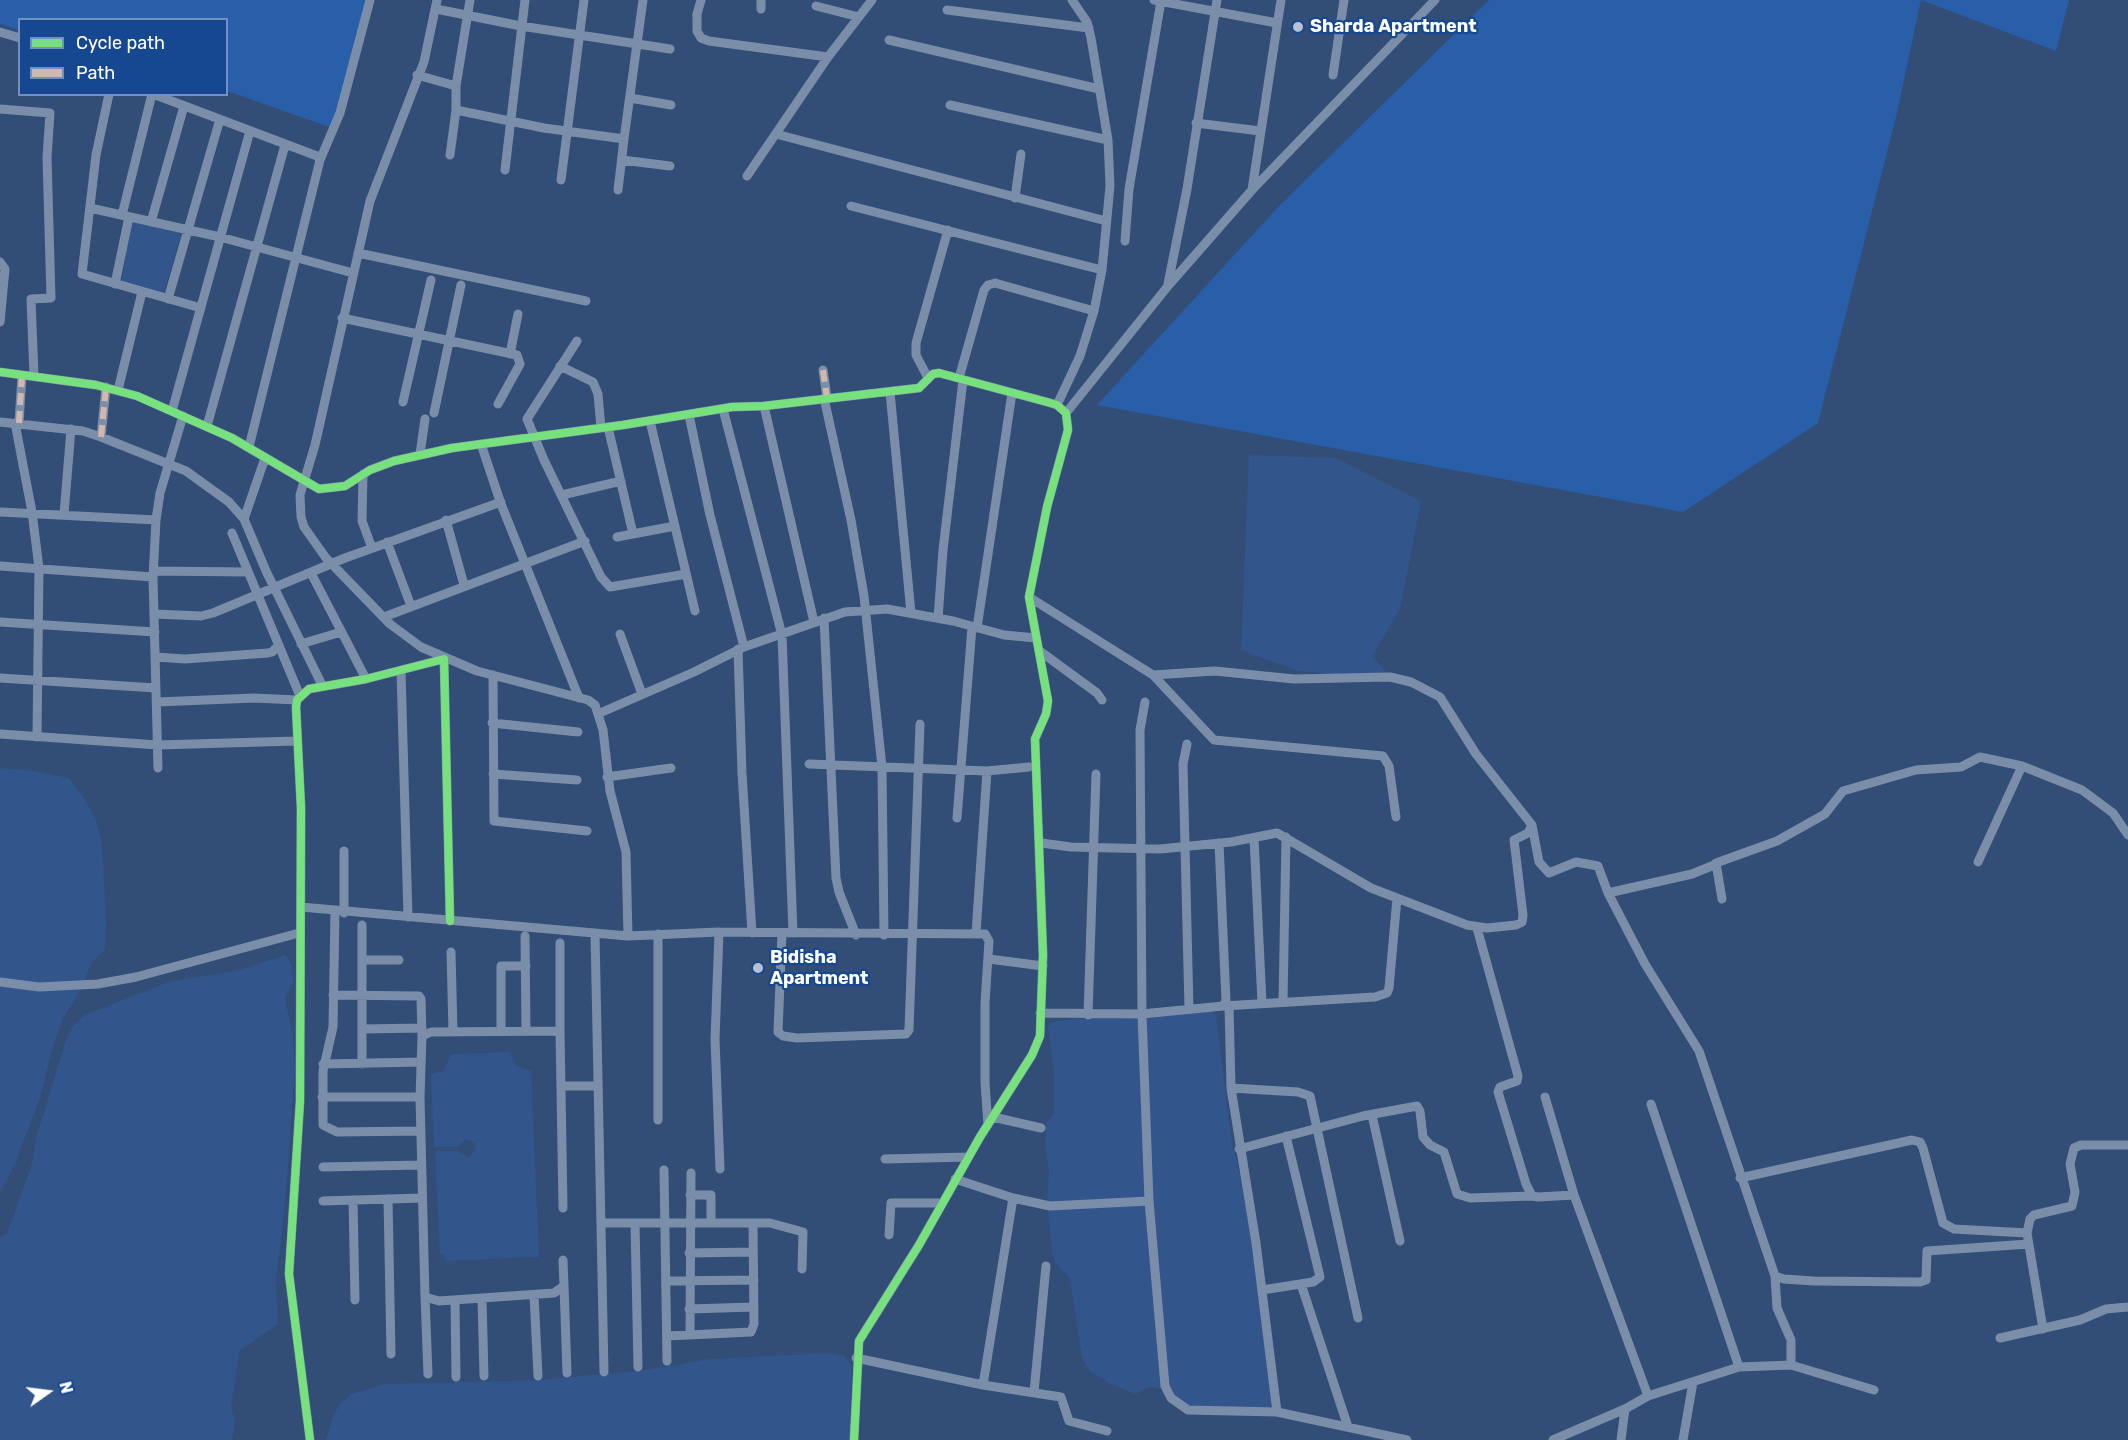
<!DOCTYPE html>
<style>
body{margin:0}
#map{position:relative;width:2128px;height:1440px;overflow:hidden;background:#324e76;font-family:Rubik,sans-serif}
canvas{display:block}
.legend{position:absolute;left:18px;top:18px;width:210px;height:78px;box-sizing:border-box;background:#164892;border:2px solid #7391be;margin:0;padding:8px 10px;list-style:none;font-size:18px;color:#fff}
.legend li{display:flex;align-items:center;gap:12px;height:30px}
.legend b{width:30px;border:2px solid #7391be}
.north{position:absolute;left:18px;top:1362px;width:60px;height:60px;-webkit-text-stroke:4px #164892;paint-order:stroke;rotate:76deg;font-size:16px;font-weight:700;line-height:24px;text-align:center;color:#fff}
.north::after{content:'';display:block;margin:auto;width:21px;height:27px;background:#fff;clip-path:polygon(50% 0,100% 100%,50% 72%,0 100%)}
</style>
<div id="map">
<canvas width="2128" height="1440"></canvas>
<ul class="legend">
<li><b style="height:8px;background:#77e17e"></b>Cycle path</li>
<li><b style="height:8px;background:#d1b7ad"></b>Path</li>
</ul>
<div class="north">N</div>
</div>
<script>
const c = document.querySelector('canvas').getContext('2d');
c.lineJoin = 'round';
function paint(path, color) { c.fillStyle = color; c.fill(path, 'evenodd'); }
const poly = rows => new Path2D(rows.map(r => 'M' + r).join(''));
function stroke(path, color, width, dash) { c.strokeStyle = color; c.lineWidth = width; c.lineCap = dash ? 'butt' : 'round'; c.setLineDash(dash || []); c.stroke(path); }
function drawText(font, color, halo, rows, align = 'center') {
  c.font = font + ' Rubik,sans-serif'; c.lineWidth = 4.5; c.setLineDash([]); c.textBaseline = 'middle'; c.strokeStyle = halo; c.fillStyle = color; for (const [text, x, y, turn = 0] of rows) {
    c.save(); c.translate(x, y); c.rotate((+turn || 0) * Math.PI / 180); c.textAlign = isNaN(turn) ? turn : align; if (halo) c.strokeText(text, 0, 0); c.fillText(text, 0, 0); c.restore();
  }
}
const green = poly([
 [0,0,366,0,332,128,227,91,226,20,20,20,19,30,0,24],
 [1489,0,2069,0,2056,51,1921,0,1896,117,1818,423,1683,512,1097,405,1279,206]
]);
const water = poly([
 [131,221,181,234,164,293,122,281],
 [1249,455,1336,458,1421,501,1400,609,1372,656,1388,674,1384,678,1298,671,1241,650],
 [0,768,35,771,69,778,84,798,96,820,102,844,106,922,105,949,91,963,83,986,63,1018,51,1052,41,1095,15,1164,0,1192],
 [285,955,291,964,293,982,285,998,293,1039,295,1068,285,1203,276,1280,278,1324,240,1350,231,1405,235,1422,232,1440,0,1440,0,1237,7,1233,31,1167,37,1135,65,1043,73,1026,85,1015,171,981,236,971],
 [1212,1011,1216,1016,1232,1144,1244,1189,1272,1394,1271,1409,1192,1407,1182,1402,1171,1391,1148,1387,1136,1394,1113,1385,1091,1372,1082,1358,1070,1279,1056,1263,1052,1253,1047,1199,1049,1170,1045,1146,1046,1123,1054,1113,1054,1073,1048,1027,1052,1022,1073,1019],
 [510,1052,516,1066,531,1071,539,1257,445,1261,444,1254,440,1254,435,1151,458,1151,468,1158,476,1150,474,1143,466,1139,457,1147,434,1147,431,1074,444,1071,451,1054],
 [828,1353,844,1356,852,1366,850,1440,326,1440,334,1414,341,1403,351,1394,386,1384,538,1380,646,1370,709,1359]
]);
const minor = poly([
 [437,0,424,62,370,201,315,445,300,495,301,517,304,527,326,558,390,624,421,647,477,671,588,700,595,705,603,730,610,791,626,852,628,936],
 [701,0,697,14,697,31,701,38,709,41,828,57],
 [1154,0,1277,23],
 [816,6,859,17],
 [436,9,521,26,670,49],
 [761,9,761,0],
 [947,10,1089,28],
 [0,32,20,38],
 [889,40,1099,89],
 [417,75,456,86,456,110,544,128,624,139,643,0],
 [1333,75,1344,0],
 [456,86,470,0],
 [109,94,96,155,82,274,201,308],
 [153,94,317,156,320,160,249,447],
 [630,98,671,105],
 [950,105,1108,140],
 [0,109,50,113,47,157,51,298,31,299,34,376],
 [1196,123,1260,131],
 [776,134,1106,221],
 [450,155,456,110],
 [320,160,340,113,370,0],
 [622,160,670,166],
 [505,170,525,0],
 [747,176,828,57,872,0],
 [561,180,584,0],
 [618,190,624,139],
 [1252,190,1281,0],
 [1015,198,1021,154],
 [851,206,1102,270],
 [90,208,220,237,353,273],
 [122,215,152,94],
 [151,222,184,106],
 [1125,241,1129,189,1161,1],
 [358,253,586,301],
 [0,262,5,269,0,322],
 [115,284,129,217],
 [1168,284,1187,189,1217,0],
 [168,299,220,119],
 [342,318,517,355,520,364,498,404],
 [577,341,527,419,544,460,601,577,610,587,686,574],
 [510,354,518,314],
 [560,366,593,382,598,394,601,428],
 [823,370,827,398],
 [0,372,96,385,137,396,232,438,319,489,345,486,370,470,394,461,452,448,623,425,732,407,764,406,919,388,933,374,939,373,1047,402,1057,405,1066,413,1068,430,1047,507,1029,597,1048,701,1046,714,1035,739,1043,955,1040,1036,1032,1055,980,1137,919,1245,859,1341,854,1440],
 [928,378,916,355,916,343,948,230],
 [959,378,984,290,988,285,995,283,1094,311],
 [118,390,142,292],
 [890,392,911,613],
 [824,398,851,520,864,596,882,767,884,935],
 [403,402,431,280],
 [1057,405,1080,356,1094,311,1102,270,1110,186,1108,140,1091,38,1087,22,1072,0],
 [764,406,814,622],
 [723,409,782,635,793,933],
 [172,411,250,131],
 [434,413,461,285],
 [1066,413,1168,286,1252,190,1435,0],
 [689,415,710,515,744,647],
 [650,421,695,611],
 [0,422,83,431,101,437,186,471,229,502,244,519,266,571,322,685],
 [15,423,32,512,39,568,37,737],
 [19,423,22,375],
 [207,426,285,145],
 [608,427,633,534],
 [101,437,106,387],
 [481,444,501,504,579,698],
 [420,454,425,419],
 [363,474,362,521,372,548],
 [562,495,621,481],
 [0,512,156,520],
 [64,514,71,429],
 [244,519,265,458],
 [446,520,464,585],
 [232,533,300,696],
 [617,537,675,526],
 [387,542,411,606],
 [0,566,153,577],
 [154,571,247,572],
 [311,573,366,679],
 [1029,597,1153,675,1214,740,1383,756,1389,766,1396,817],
 [154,614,201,616,213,613,345,558,501,502],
 [384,617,585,541],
 [824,618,836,878,839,892,856,935],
 [938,618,943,550,963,380],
 [0,622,155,632],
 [977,628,1012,393],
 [620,634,642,694],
 [301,644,341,632],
 [738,649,742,773,752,933],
 [1041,652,1097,693,1102,700],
 [156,657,185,659,268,653,272,652,279,645],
 [401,671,408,917],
 [493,675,494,821,587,831],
 [0,678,156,688],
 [157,702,254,698,297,700],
 [1145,702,1140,730,1142,1014,1149,1201,1165,1386,1171,1398,1188,1410,1277,1412,1407,1440],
 [600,713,694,672,744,647,845,612,887,609,953,621,1004,635,1036,638],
 [492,723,578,732],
 [0,734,158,745,296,741],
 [1187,744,1183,764,1189,1009],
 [809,764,987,771,1029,767],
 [158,768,153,577,156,520,160,493,183,416],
 [493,774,577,780],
 [607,777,671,768],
 [957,818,972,627],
 [1532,825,1539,862,1549,873,1576,862,1598,866,1608,893,1645,964,1699,1051,1775,1276,1784,1279,1814,1281,1920,1282,1926,1280,1927,1251,2029,1244],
 [1254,838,1262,1003],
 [1041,843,1071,847,1160,849,1231,842,1277,833,1371,888,1467,925,1487,928,1516,925,1522,922,1523,915,1514,840,1528,833,1532,825,1476,754,1440,697,1411,682,1390,677,1294,679,1215,671,1153,675],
 [344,851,344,913],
 [1978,862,2022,766],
 [1608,893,1692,874,1714,865],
 [1722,899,1716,863,1777,841,1825,814,1843,791,1916,770,1961,767,1980,757,2022,766,2082,790,2113,813,2128,835],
 [301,907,628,936,719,932,985,934,989,941,985,1003,985,1083,988,1125],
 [335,911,333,1027,323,1071,323,1125,337,1132,421,1131],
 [362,925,362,1064],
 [1477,928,1518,1076,1517,1081,1500,1087,1498,1092,1526,1184,1532,1196,1538,1197,1574,1195],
 [719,932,715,1039,720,1169],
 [782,933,778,1032,783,1036,797,1038,906,1034,909,1030,920,724],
 [976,933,987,771],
 [595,934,604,1372],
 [658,934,658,1120],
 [525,936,526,1030],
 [451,952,453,1032],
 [989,959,1043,966],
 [362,960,399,960],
 [0,982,39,987,98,984,136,977,299,933],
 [333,995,419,996,421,999,422,1036],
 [1283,1002,1286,837],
 [1223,1006,1375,997,1387,993,1389,988,1397,898],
 [1229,1006,1231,1088,1256,1243,1277,1412],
 [1040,1013,1142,1014,1223,1006,1226,1001,1219,843],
 [1088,1015,1096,774],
 [362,1029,422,1028],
 [501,1031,501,966,526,966],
 [560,1031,560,943],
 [323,1064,421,1062],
 [562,1086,598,1086],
 [1231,1088,1298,1092,1310,1096,1358,1318],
 [322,1097,420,1097],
 [1545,1097,1574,1195,1648,1396],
 [1651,1104,1739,1367],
 [1372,1115,1400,1241],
 [993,1117,1041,1128],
 [1239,1149,1363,1116,1417,1106,1420,1111,1423,1137,1430,1145,1444,1152,1457,1194,1470,1198,1532,1196],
 [885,1159,968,1157],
 [323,1167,421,1165],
 [664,1170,667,1361],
 [1740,1178,1912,1140,1920,1142,1923,1148,1943,1223,1954,1229,2027,1233],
 [955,1179,1013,1198,1050,1206,1149,1201],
 [690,1195,711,1195,711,1223],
 [388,1199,391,1354],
 [353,1200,355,1300],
 [323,1201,422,1198],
 [563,1208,560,1031,431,1032,422,1036,420,1097,425,1297,439,1301,554,1293,564,1286,563,1260],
 [601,1223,770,1223,803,1232,802,1269],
 [635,1223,638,1367],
 [889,1235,891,1203,942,1203],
 [689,1253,753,1252],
 [1775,1276,1777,1308,1791,1340,1791,1365],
 [666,1281,754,1280],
 [1301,1284,1348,1427],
 [564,1286,567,1373],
 [1262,1290,1313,1282,1320,1277,1286,1136],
 [534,1295,538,1376],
 [425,1297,428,1374],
 [482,1298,484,1376],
 [455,1301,456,1377],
 [689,1309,754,1307],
 [2043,1329,2027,1233,2030,1219,2034,1215,2072,1206,2075,1192,2070,1164,2074,1148,2081,1145,2128,1145],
 [690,1334,691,1173],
 [667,1336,751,1332,754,1324,753,1223],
 [2000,1338,2080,1320,2106,1309,2128,1307],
 [856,1358,983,1385,1061,1397,1069,1421,1107,1431],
 [983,1385,1013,1198],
 [1034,1392,1046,1266],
 [310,1440,289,1274,300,1101,301,808,296,707,297,700,309,689,366,679,444,659,450,921],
 [1553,1440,1625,1409,1648,1396,1739,1367,1791,1365,1874,1390],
 [1621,1440,1625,1409],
 [1683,1440,1693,1382]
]);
const quiet = poly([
 [823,370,827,398],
 [19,423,22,375],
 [101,437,106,387]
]);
const cycleway = poly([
 [0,372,96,385,137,396,232,438,319,489,345,486,370,470,394,461,452,448,623,425,732,407,764,406,919,388,933,374,939,373,1047,402,1057,405,1066,413,1068,430,1047,507,1029,597,1048,701,1046,714,1035,739,1043,955,1040,1036,1032,1055,980,1137,919,1245,859,1341,854,1440],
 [310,1440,289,1274,300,1101,301,808,296,707,297,700,309,689,366,679,444,659,450,921]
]);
const markers = [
 [1298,27,6,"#b7c1cf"],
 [758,968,6,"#b7c1cf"]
];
const poiNames = [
 ["Sharda Apartment",1310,27],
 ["Bidisha",770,958],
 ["Apartment",770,979]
];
paint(green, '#295ea9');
paint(water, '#32558b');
stroke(minor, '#7a8ea9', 9);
stroke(quiet, '#d1b7ad', 6, [12, 6]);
stroke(cycleway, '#77e17e', 8);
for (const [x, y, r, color] of markers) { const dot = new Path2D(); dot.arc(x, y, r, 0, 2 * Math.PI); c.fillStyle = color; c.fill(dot); stroke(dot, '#164892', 2); }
drawText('bold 18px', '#fff', '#164892', poiNames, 'left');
</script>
